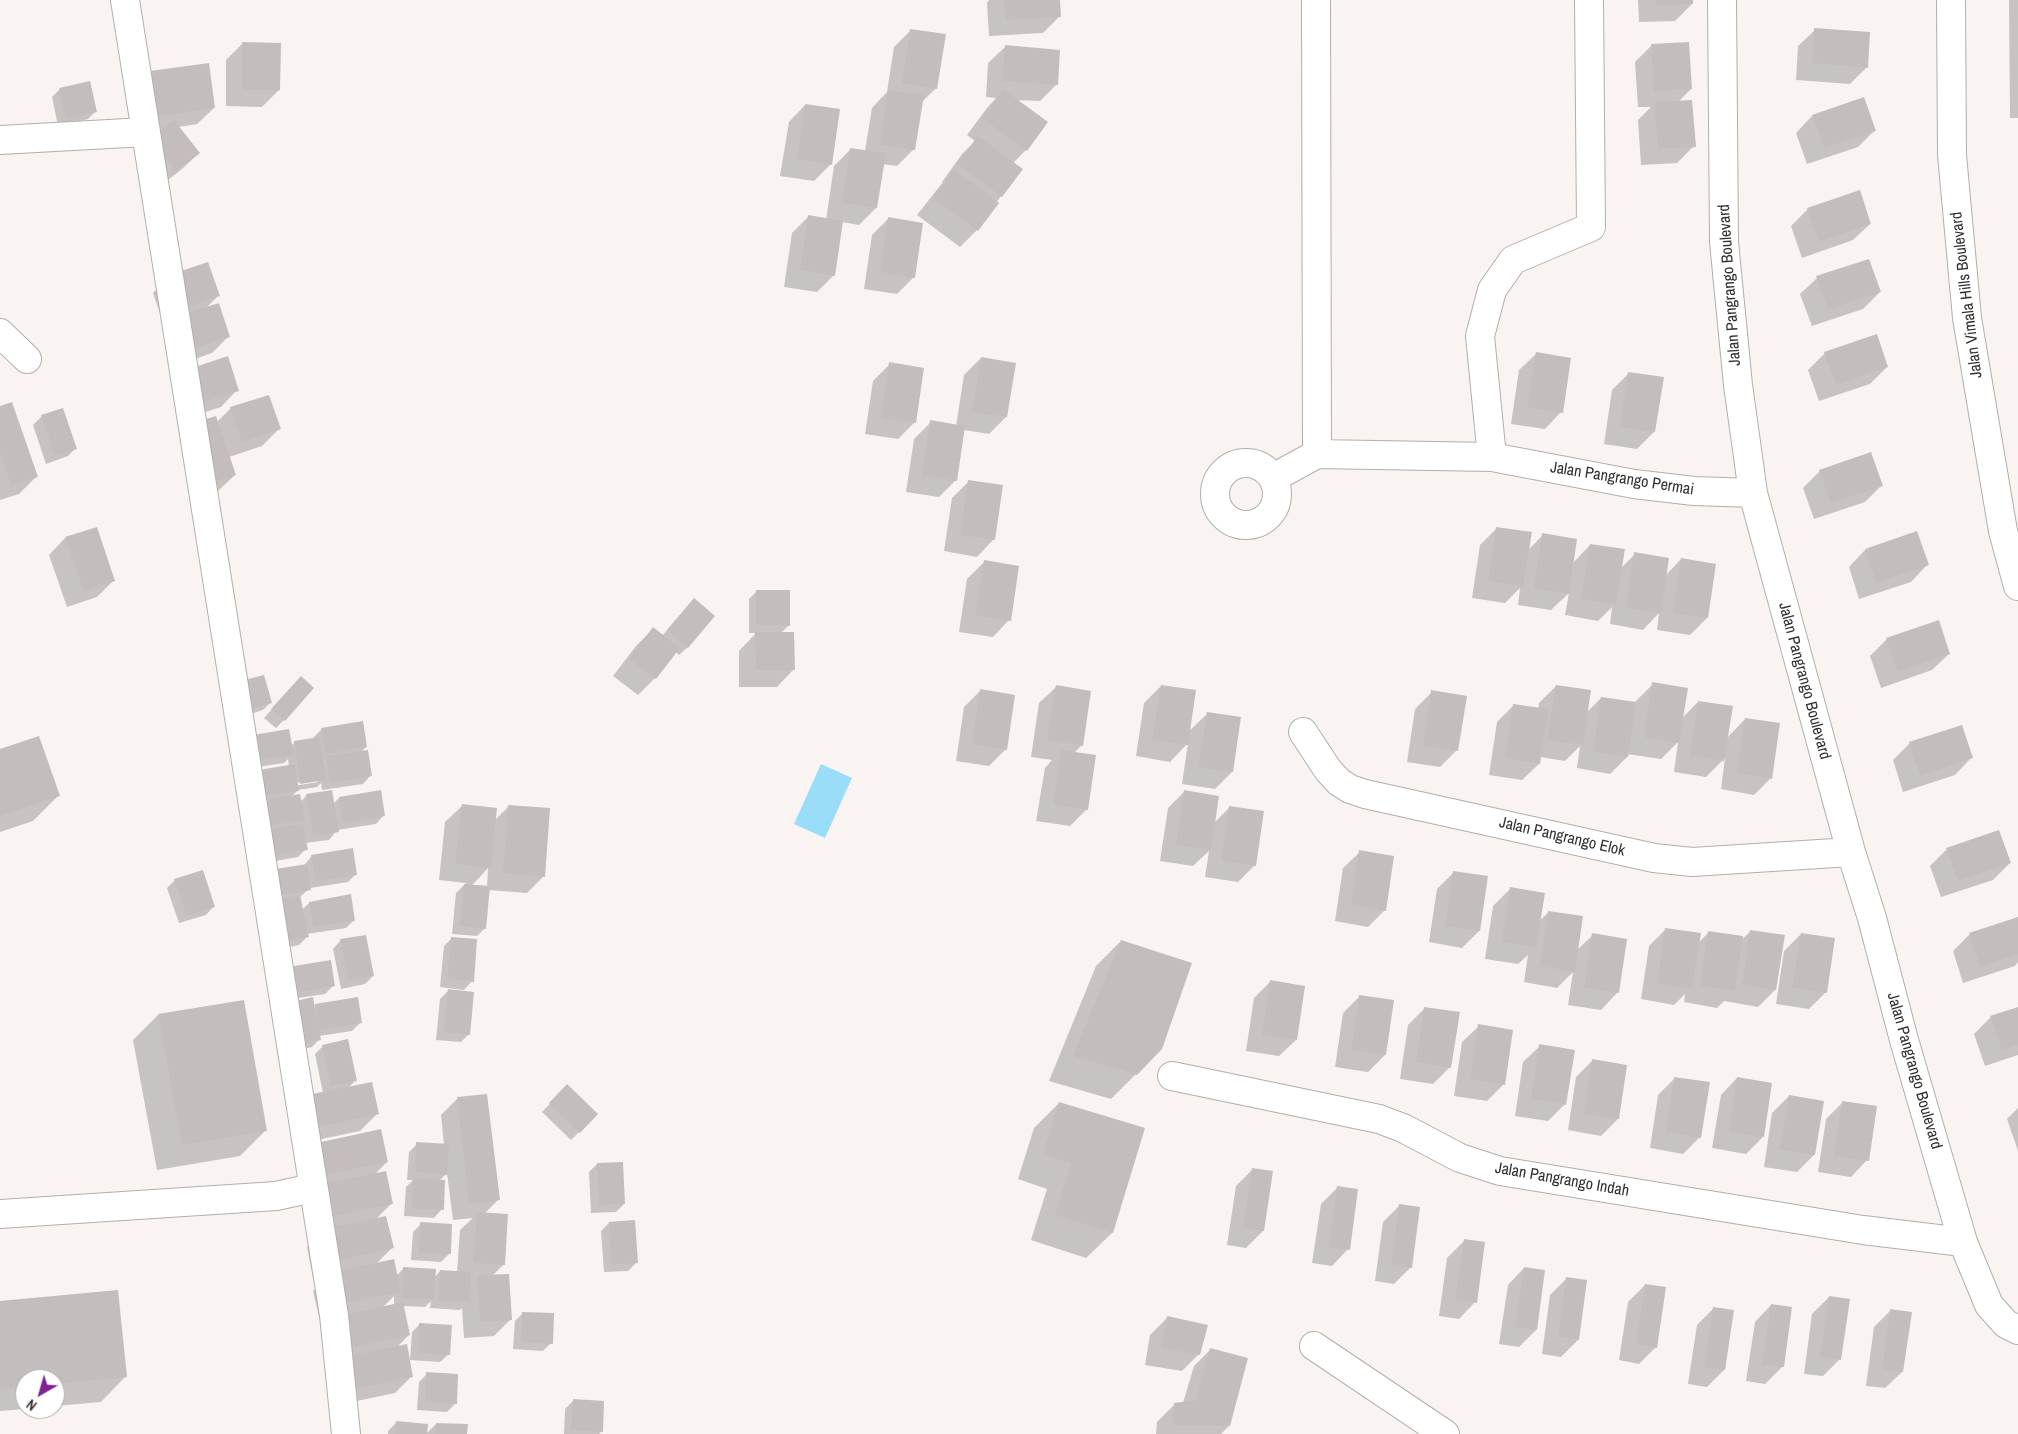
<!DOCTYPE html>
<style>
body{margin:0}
#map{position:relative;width:2018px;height:1434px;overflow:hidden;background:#f9f4f1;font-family:"Archivo Narrow",sans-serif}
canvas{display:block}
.north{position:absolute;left:15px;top:1369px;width:50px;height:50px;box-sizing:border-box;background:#fff;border:1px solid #adacac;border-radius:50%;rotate:218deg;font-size:14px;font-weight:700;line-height:20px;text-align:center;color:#32302f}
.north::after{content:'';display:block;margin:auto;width:18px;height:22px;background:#7e2492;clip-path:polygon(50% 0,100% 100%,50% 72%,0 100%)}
</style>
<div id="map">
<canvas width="2018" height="1434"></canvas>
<div class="north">N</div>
</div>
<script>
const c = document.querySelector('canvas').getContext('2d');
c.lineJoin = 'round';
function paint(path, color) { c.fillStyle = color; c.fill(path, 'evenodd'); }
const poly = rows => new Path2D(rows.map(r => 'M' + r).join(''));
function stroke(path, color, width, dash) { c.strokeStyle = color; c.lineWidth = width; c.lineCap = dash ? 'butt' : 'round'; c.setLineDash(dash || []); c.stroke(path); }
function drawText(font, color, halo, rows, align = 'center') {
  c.font = font + ' "Archivo Narrow",sans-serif'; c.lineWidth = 4.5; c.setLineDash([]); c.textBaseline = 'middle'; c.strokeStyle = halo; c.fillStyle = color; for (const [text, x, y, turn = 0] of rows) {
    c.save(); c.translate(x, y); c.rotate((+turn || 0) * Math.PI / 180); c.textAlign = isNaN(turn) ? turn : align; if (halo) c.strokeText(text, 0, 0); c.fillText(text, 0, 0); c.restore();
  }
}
const water = poly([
 [821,764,852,778,825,838,794,824]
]);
const shadow = poly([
 [989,0,1059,0,1060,16,1043,33,989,36,987,3],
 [1638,0,1692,0,1692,4,1675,21,1639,22],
 [2009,0,2018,0,2018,118,2010,118],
 [911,30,936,88,921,103,914,149,897,166,883,164,876,208,859,225,842,222,834,275,817,292,784,287,792,233,808,217,826,220,834,166,851,149,865,151,872,108,887,92,894,47],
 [1815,30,1867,67,1850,84,1796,80,1798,46],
 [243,43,279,90,262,107,226,106,226,60],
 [1652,45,1691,89,1678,102,1694,146,1677,163,1641,165,1638,120,1651,107,1638,107,1635,62],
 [1005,47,1057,84,1040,101,1015,100,1026,150,1013,163,1001,196,977,230,960,247,917,215,943,182,942,182,962,154,975,141,967,135,987,108,996,98,986,97,988,63],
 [60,89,96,111,88,119,58,126,52,97],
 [134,89,214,108,197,124,178,127,199,153,182,169,159,187,135,156,164,129,140,133],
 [805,105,831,164,814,181,780,176,789,122],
 [1812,116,1875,130,1858,147,1807,164,1796,133],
 [1808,209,1870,224,1853,240,1802,258,1791,226],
 [889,218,914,277,897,294,864,289,872,235],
 [170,276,218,296,206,308,229,336,212,353,175,366,164,333,176,322,164,325,153,293],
 [1817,278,1880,292,1863,309,1812,326,1800,294],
 [1825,353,1887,367,1870,384,1819,401,1808,370],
 [1536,354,1561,412,1545,429,1511,424,1519,370],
 [981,358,1014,364,1006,417,989,434,964,430,956,480,939,497,906,492,914,439,931,422,956,426,964,375],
 [890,364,915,422,898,439,865,434,873,381],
 [1629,373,1654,432,1637,449,1604,444,1612,390],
 [173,387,237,390,221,407,184,419],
 [0,407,36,477,19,494,0,500],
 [231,408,279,429,262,446,229,457,235,475,218,491,200,497,180,440,197,423,217,422],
 [42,416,76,448,68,456,46,464,33,425],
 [1820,471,1882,485,1865,502,1814,519,1803,488],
 [969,481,1002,486,993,540,977,557,944,551,952,498],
 [1497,528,1528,550,1543,535,1573,563,1590,545,1621,568,1635,554,1665,576,1681,559,1707,618,1690,635,1657,630,1659,613,1643,630,1610,624,1612,607,1598,621,1565,615,1569,593,1551,610,1518,605,1520,588,1505,603,1472,598,1480,545],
 [65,538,114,580,97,597,67,607,49,555],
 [1865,550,1927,565,1911,582,1859,599,1849,567],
 [984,562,1009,620,993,637,959,632,967,579],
 [757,591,789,625,781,633,793,670,777,687,739,687,739,651,756,633,749,633,749,599],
 [686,608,688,647,679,655,675,651,655,678,638,695,613,676,636,646,653,629,662,636],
 [1887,639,1949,654,1932,670,1881,688,1870,656],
 [1653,684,1682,718,1698,702,1727,738,1745,719,1771,778,1754,795,1721,789,1725,758,1706,777,1674,772,1678,742,1661,759,1627,754,1627,757,1610,774,1577,768,1580,746,1565,761,1540,757,1539,764,1522,780,1489,775,1497,722,1514,705,1538,709,1539,703,1556,686,1586,713,1601,698,1636,703,1636,701],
 [293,686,284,720,276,728,264,718],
 [1161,686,1188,732,1207,714,1232,772,1215,789,1182,784,1188,743,1170,762,1136,756,1144,703],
 [1056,687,1082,745,1074,753,1087,809,1070,826,1036,821,1045,768,1052,760,1031,757,1039,703],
 [981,690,1006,749,989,766,956,761,964,707],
 [230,692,271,702,263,710,238,718],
 [1432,692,1457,750,1440,767,1407,762,1415,709],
 [322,729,366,747,361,752,371,775,363,784,322,790,321,783,317,787,298,790,291,797,300,802,307,795,333,804,339,798,380,791,384,815,376,824,337,830,329,840,305,843,306,849,298,857,258,864,251,811,289,767,288,759,284,763,244,769,240,745,291,746,295,742,314,739,314,737],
 [318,780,318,782,294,786,294,783],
 [1910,743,1971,758,1955,775,1903,792,1893,760],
 [0,751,58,796,33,821,0,832],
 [1185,791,1214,823,1230,807,1255,865,1238,882,1205,877,1209,851,1193,866,1160,861,1168,808],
 [462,806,495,820,509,806,544,876,527,893,489,890,485,928,477,936,452,934,456,893,466,883,439,880,445,822],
 [488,868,487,887,471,886,478,879],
 [1947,849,2010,863,1993,880,1941,897,1930,866],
 [1360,852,1385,910,1368,927,1335,921,1343,868],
 [311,857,356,874,348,882,310,888,299,898,302,910,309,903,354,920,346,928,307,934,307,937,299,945,275,950,267,910],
 [1454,872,1487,877,1479,931,1462,948,1429,942,1437,889],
 [175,880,214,906,206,915,179,923,167,888],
 [1510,889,1539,921,1549,912,1577,950,1593,935,1617,993,1601,1010,1568,1005,1573,972,1557,988,1524,982,1528,955,1518,964,1485,959,1493,906],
 [2018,918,2018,962,2015,966,1963,983,1953,951,1970,934],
 [1666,929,1698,943,1709,932,1742,939,1750,932,1775,990,1758,1007,1724,1001,1717,1008,1684,1002,1685,994,1674,1005,1641,999,1649,946],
 [1801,934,1826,992,1809,1009,1776,1004,1784,951],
 [452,938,472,981,464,990,440,987,444,946],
 [341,940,373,976,365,984,341,989,333,949],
 [1121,941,1136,1074,1111,1099,1049,1081,1096,966],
 [280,976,333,986,325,994,285,1000],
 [1271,981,1296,1040,1279,1056,1246,1051,1254,998],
 [448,991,469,1034,461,1042,436,1040,440,999],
 [1360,996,1385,1055,1368,1072,1335,1067,1343,1013],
 [316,1005,360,1023,352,1031,319,1036,320,1039,312,1047,288,1052],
 [1425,1008,1450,1067,1433,1084,1400,1079,1408,1025],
 [2018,1008,2018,1055,1985,1066,1974,1034,1991,1017],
 [158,1015,265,1131,240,1156,157,1170,133,1040],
 [1479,1026,1504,1084,1487,1101,1454,1096,1462,1042],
 [323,1046,355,1081,348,1088,377,1114,360,1131,298,1144,323,1093,315,1054],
 [1540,1046,1565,1104,1548,1121,1515,1116,1523,1062],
 [1593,1060,1618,1119,1601,1136,1568,1130,1576,1077],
 [1675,1078,1700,1137,1683,1154,1650,1148,1658,1095],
 [1737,1078,1763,1137,1746,1154,1712,1148,1721,1095],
 [567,1086,579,1132,571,1140,542,1112],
 [1789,1096,1814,1155,1797,1172,1764,1167,1772,1113],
 [458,1098,498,1200,484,1214,504,1264,492,1276,511,1319,494,1336,464,1338,462,1308,460,1310,430,1308,431,1301,425,1307,403,1306,409,1335,396,1348,412,1376,395,1393,333,1406,326,1375,339,1363,340,1317,320,1321,313,1291,330,1274,313,1278,307,1247,323,1231,301,1161,387,1162,374,1175,392,1203,376,1219,392,1248,376,1264,396,1276,404,1268,434,1278,440,1271,457,1272,460,1230,473,1218,453,1220,447,1173,439,1181,442,1209,434,1218,404,1216,406,1187,413,1180,407,1180,409,1152,417,1144,444,1145,441,1115],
 [394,1296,394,1306,382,1308],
 [1843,1102,1867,1160,1851,1177,1818,1172,1826,1119],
 [1059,1103,1143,1129,1112,1233,1086,1258,1031,1240,1047,1189,1018,1179,1034,1128],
 [2018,1108,2018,1151,2007,1119],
 [597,1164,624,1204,616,1212,591,1213,589,1172],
 [1253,1169,1263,1231,1246,1248,1227,1245,1236,1186],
 [1337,1188,1348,1249,1332,1266,1312,1263,1321,1204],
 [1400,1205,1411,1267,1394,1284,1375,1281,1383,1222],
 [609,1223,636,1263,628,1271,604,1272,601,1231],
 [421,1224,449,1254,441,1262,411,1260,413,1232],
 [1464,1241,1475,1302,1459,1319,1439,1316,1447,1258],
 [1524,1268,1544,1271,1536,1330,1519,1347,1499,1344,1508,1285],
 [1567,1278,1586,1281,1578,1340,1561,1357,1542,1354,1550,1295],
 [1645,1285,1656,1347,1639,1364,1619,1360,1628,1302],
 [1829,1297,1840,1359,1823,1376,1804,1374,1812,1314],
 [0,1302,126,1376,101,1402,55,1406,55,1379,25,1379,25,1409,0,1411],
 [1771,1305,1782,1367,1765,1384,1746,1381,1755,1322],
 [1714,1308,1724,1370,1707,1387,1688,1384,1697,1325],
 [1891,1310,1902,1372,1885,1388,1866,1386,1874,1327],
 [523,1313,551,1343,543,1351,513,1349,515,1321],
 [1167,1318,1199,1354,1182,1371,1145,1365,1150,1335],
 [420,1324,449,1354,440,1362,410,1360,412,1332],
 [1211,1349,1229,1426,1221,1434,1156,1434,1157,1422,1174,1405,1183,1403,1194,1366],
 [427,1374,455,1404,447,1412,417,1410,419,1382],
 [573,1401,602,1431,599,1434,564,1434,565,1409],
 [396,1423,426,1434,436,1424,466,1434,388,1434,388,1431]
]);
const building = poly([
 [1004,0,1060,0,1061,17,1005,20],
 [1655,0,1693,0,1693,4,1656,6],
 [1814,28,1870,32,1868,68,1812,63],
 [910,29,946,34,937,89,902,83],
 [242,42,281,43,280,90,242,90],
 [1689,42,1692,89,1654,91,1651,44],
 [1005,45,1060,50,1058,85,1002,81],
 [209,63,215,108,157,116,150,71],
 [90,81,97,112,66,119,59,88],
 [1003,89,1048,122,1027,151,982,118],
 [888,90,924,95,915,150,880,145],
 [1864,97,1876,131,1824,148,1812,115],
 [1692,100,1696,147,1658,149,1654,102],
 [805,104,840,109,832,165,797,159],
 [174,120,200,153,176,171,151,138],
 [978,136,1023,169,1002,197,957,164],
 [850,148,886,153,877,208,842,203],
 [954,169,999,203,978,231,933,198],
 [1860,190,1871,224,1819,242,1807,208],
 [808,215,843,221,835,276,800,270],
 [888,217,923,223,915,278,880,272],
 [1869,259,1881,292,1828,310,1816,276],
 [208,262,220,296,181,309,169,275],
 [219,303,230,337,192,350,180,315],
 [1877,334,1888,367,1836,385,1824,352],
 [1536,352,1571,358,1563,413,1527,407],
 [228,356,239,391,200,403,189,369],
 [981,357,1016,363,1007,417,972,412],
 [889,362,924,368,916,423,881,418],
 [1628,372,1664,377,1655,432,1620,427],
 [269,395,281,429,242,442,230,407],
 [12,402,38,477,11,486,0,452,0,406],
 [63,408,77,449,55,456,41,415],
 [216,416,236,475,217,481,196,422],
 [930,420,965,426,957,481,922,475],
 [1871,452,1883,486,1830,503,1819,470],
 [968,480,1003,485,995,540,960,535],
 [97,527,115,581,84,591,65,537],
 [1496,527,1532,532,1523,587,1488,581],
 [1917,531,1929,565,1876,583,1865,549],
 [1542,533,1577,539,1569,594,1534,588],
 [1590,544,1625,549,1616,604,1581,599],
 [1634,552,1669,558,1661,613,1626,608],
 [1681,558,1716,564,1708,618,1673,613],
 [984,560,1019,566,1011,621,975,615],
 [756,590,790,590,790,626,756,625],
 [694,598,715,616,688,648,667,630],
 [1939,620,1950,654,1898,672,1886,638],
 [653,627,680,648,656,679,629,659],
 [755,632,794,632,795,670,756,670],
 [264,675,272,703,246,711,237,682],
 [301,676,314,688,285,721,271,709],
 [1652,682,1688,688,1679,743,1644,737],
 [1056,685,1091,691,1083,746,1047,740],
 [1161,685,1196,690,1188,745,1152,740],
 [1556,685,1591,690,1583,745,1547,740],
 [980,689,1015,695,1007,750,972,744],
 [1431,690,1467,696,1458,751,1423,746],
 [1601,697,1636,702,1628,757,1593,752],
 [1698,701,1733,706,1724,761,1690,755],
 [1513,704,1548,709,1540,764,1505,758],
 [1207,712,1241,717,1233,772,1198,767],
 [1745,718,1780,723,1772,779,1737,773],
 [363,721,367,747,325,754,321,728],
 [1962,725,1973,758,1920,776,1909,742],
 [289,729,294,755,251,762,247,736],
 [39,736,60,796,0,816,0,749],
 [320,737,326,780,300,784,294,741],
 [368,750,372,776,330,783,326,756],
 [1061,750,1096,755,1088,810,1053,805],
 [295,764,299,791,257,797,253,771],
 [332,790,339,832,313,836,306,794],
 [381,790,385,816,343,823,339,797],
 [1184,790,1219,796,1211,850,1176,845],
 [300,794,305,820,262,827,258,801],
 [462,804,497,808,491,868,455,864],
 [508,805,550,808,545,877,503,873],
 [1229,806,1264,811,1256,866,1221,861],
 [303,824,308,850,265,857,261,830],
 [1999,830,2011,863,1958,881,1946,848],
 [353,848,357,875,315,881,311,855],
 [1359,850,1394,856,1386,911,1351,905],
 [307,864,311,890,269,897,264,871],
 [203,870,215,907,187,916,174,879],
 [1453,871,1488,876,1480,931,1445,926],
 [464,884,490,886,486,929,460,926],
 [1510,887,1545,893,1536,948,1502,942],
 [351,894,355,921,313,927,309,902],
 [300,895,309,937,282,942,274,900],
 [1548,911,1583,916,1575,972,1540,966],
 [2018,917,2018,954,1980,967,1969,933],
 [1665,928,1701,933,1692,989,1657,983],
 [1750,930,1785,935,1776,990,1742,985],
 [1708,931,1743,936,1735,991,1700,986],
 [1592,933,1627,939,1619,993,1584,988],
 [1801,933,1835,938,1827,993,1792,988],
 [366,935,374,976,349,981,340,939],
 [451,937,477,939,474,982,447,979],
 [1121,940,1192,963,1162,1049,1137,1075,1073,1056],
 [331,960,335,986,293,993,288,967],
 [1270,980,1305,986,1297,1040,1262,1035],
 [448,989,474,992,470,1035,444,1032],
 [1359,995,1394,1000,1386,1055,1351,1050],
 [313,997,318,1026,315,1004,358,997,362,1023,319,1030,321,1040,295,1044,287,1003],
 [244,1000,267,1131,182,1145,158,1014],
 [1424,1007,1460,1012,1451,1068,1416,1062],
 [2018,1007,2018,1045,2002,1050,1990,1016],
 [1478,1024,1513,1030,1505,1085,1470,1079],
 [348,1039,357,1081,331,1086,322,1045],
 [1539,1044,1575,1050,1566,1105,1531,1099],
 [1592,1059,1627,1065,1619,1119,1584,1114],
 [1674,1077,1710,1082,1701,1138,1666,1132],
 [1737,1077,1772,1083,1764,1137,1729,1132],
 [372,1082,379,1114,314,1128,307,1095],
 [567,1084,598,1114,580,1133,549,1103],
 [487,1094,500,1200,469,1204,457,1097],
 [1789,1095,1824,1101,1815,1155,1780,1150],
 [1842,1101,1877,1106,1869,1161,1834,1156],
 [1059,1102,1145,1128,1113,1233,1055,1215,1071,1164,1043,1154],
 [381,1129,388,1162,324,1175,317,1143],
 [416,1142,449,1144,447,1175,415,1172],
 [623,1162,625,1204,599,1205,597,1163],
 [1252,1168,1273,1171,1264,1231,1243,1228],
 [386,1171,393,1204,329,1217,322,1184],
 [413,1178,445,1180,444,1210,412,1209],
 [1337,1186,1358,1189,1350,1250,1329,1247],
 [1399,1204,1420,1207,1412,1268,1391,1264],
 [477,1212,508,1214,505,1265,473,1263],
 [386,1216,394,1248,330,1262,323,1229],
 [635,1220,638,1263,611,1265,609,1222],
 [420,1222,452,1224,451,1254,419,1253],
 [1464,1239,1485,1242,1477,1303,1455,1300],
 [394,1259,401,1292,337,1305,330,1273],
 [403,1267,436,1269,434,1299,402,1298],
 [1524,1267,1545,1270,1537,1330,1515,1327],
 [440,1270,471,1272,470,1302,438,1301],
 [509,1274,512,1320,480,1322,477,1275],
 [1566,1277,1587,1280,1579,1340,1558,1337],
 [1645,1284,1666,1287,1657,1348,1636,1344],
 [118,1290,127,1377,55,1384,55,1379,25,1379,25,1387,0,1389,0,1301],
 [1829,1296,1850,1299,1841,1360,1820,1357],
 [403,1302,410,1335,346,1349,339,1316],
 [1771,1304,1792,1307,1784,1367,1762,1365],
 [1713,1307,1734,1310,1725,1370,1704,1367],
 [1890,1309,1912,1312,1903,1372,1882,1369],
 [522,1312,554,1313,553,1344,521,1342],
 [1167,1316,1208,1325,1200,1355,1161,1348],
 [419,1323,452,1325,450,1355,418,1353],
 [407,1344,413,1377,349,1390,342,1357],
 [1210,1348,1248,1358,1230,1426,1172,1425,1174,1403,1196,1400],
 [426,1372,458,1374,457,1404,425,1402],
 [573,1399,604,1401,603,1432,571,1430],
 [396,1421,428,1424,427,1434,395,1434],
 [436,1423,468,1424,467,1434,435,1434]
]);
const minor = poly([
 [125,0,334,1315,346,1434],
 [1316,0,1317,454],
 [1722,0,1724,242,1738,385,1753,493,1851,852,1872,918,1904,1040,1963,1242,1989,1305,2006,1324,2018,1330],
 [1951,0,1952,155,1967,318,2003,531,2018,586],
 [0,140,145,132],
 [0,333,27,359],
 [1492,457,1634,484,1694,491,1753,493],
 '1215 494a31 31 0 1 1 62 0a31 31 0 1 1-62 0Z',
 [1273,478,1317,454,1492,457,1480,336,1492,290,1513,260,1591,227,1589,0],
 [1303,732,1328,770,1339,782,1350,789,1365,794,1654,858,1692,862,1851,852],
 [1172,1076,1379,1119,1403,1128,1460,1158,1500,1171,1863,1230,1963,1242],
 [0,1214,276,1196,313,1188],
 [1314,1346,1445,1434]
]);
const streetNames = [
 ["Jalan Pangrango Boulevard",1730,285,-94],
 ["Jalan Vimala Hills Boulevard",1967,295,-97],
 ["Jalan Pangrango Permai",1622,479,9],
 ["Jalan Pangrango Boulevard",1804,681,75],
 ["Jalan Pangrango Elok",1562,837,13],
 ["Jalan Pangrango Boulevard",1914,1071,74],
 ["Jalan Pangrango Indah",1562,1180,10]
];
paint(water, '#9addf9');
paint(shadow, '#0003');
paint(building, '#c3bdbd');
stroke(minor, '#b3aeab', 30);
stroke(minor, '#fff', 28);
drawText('16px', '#32302f', '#fff', streetNames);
</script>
